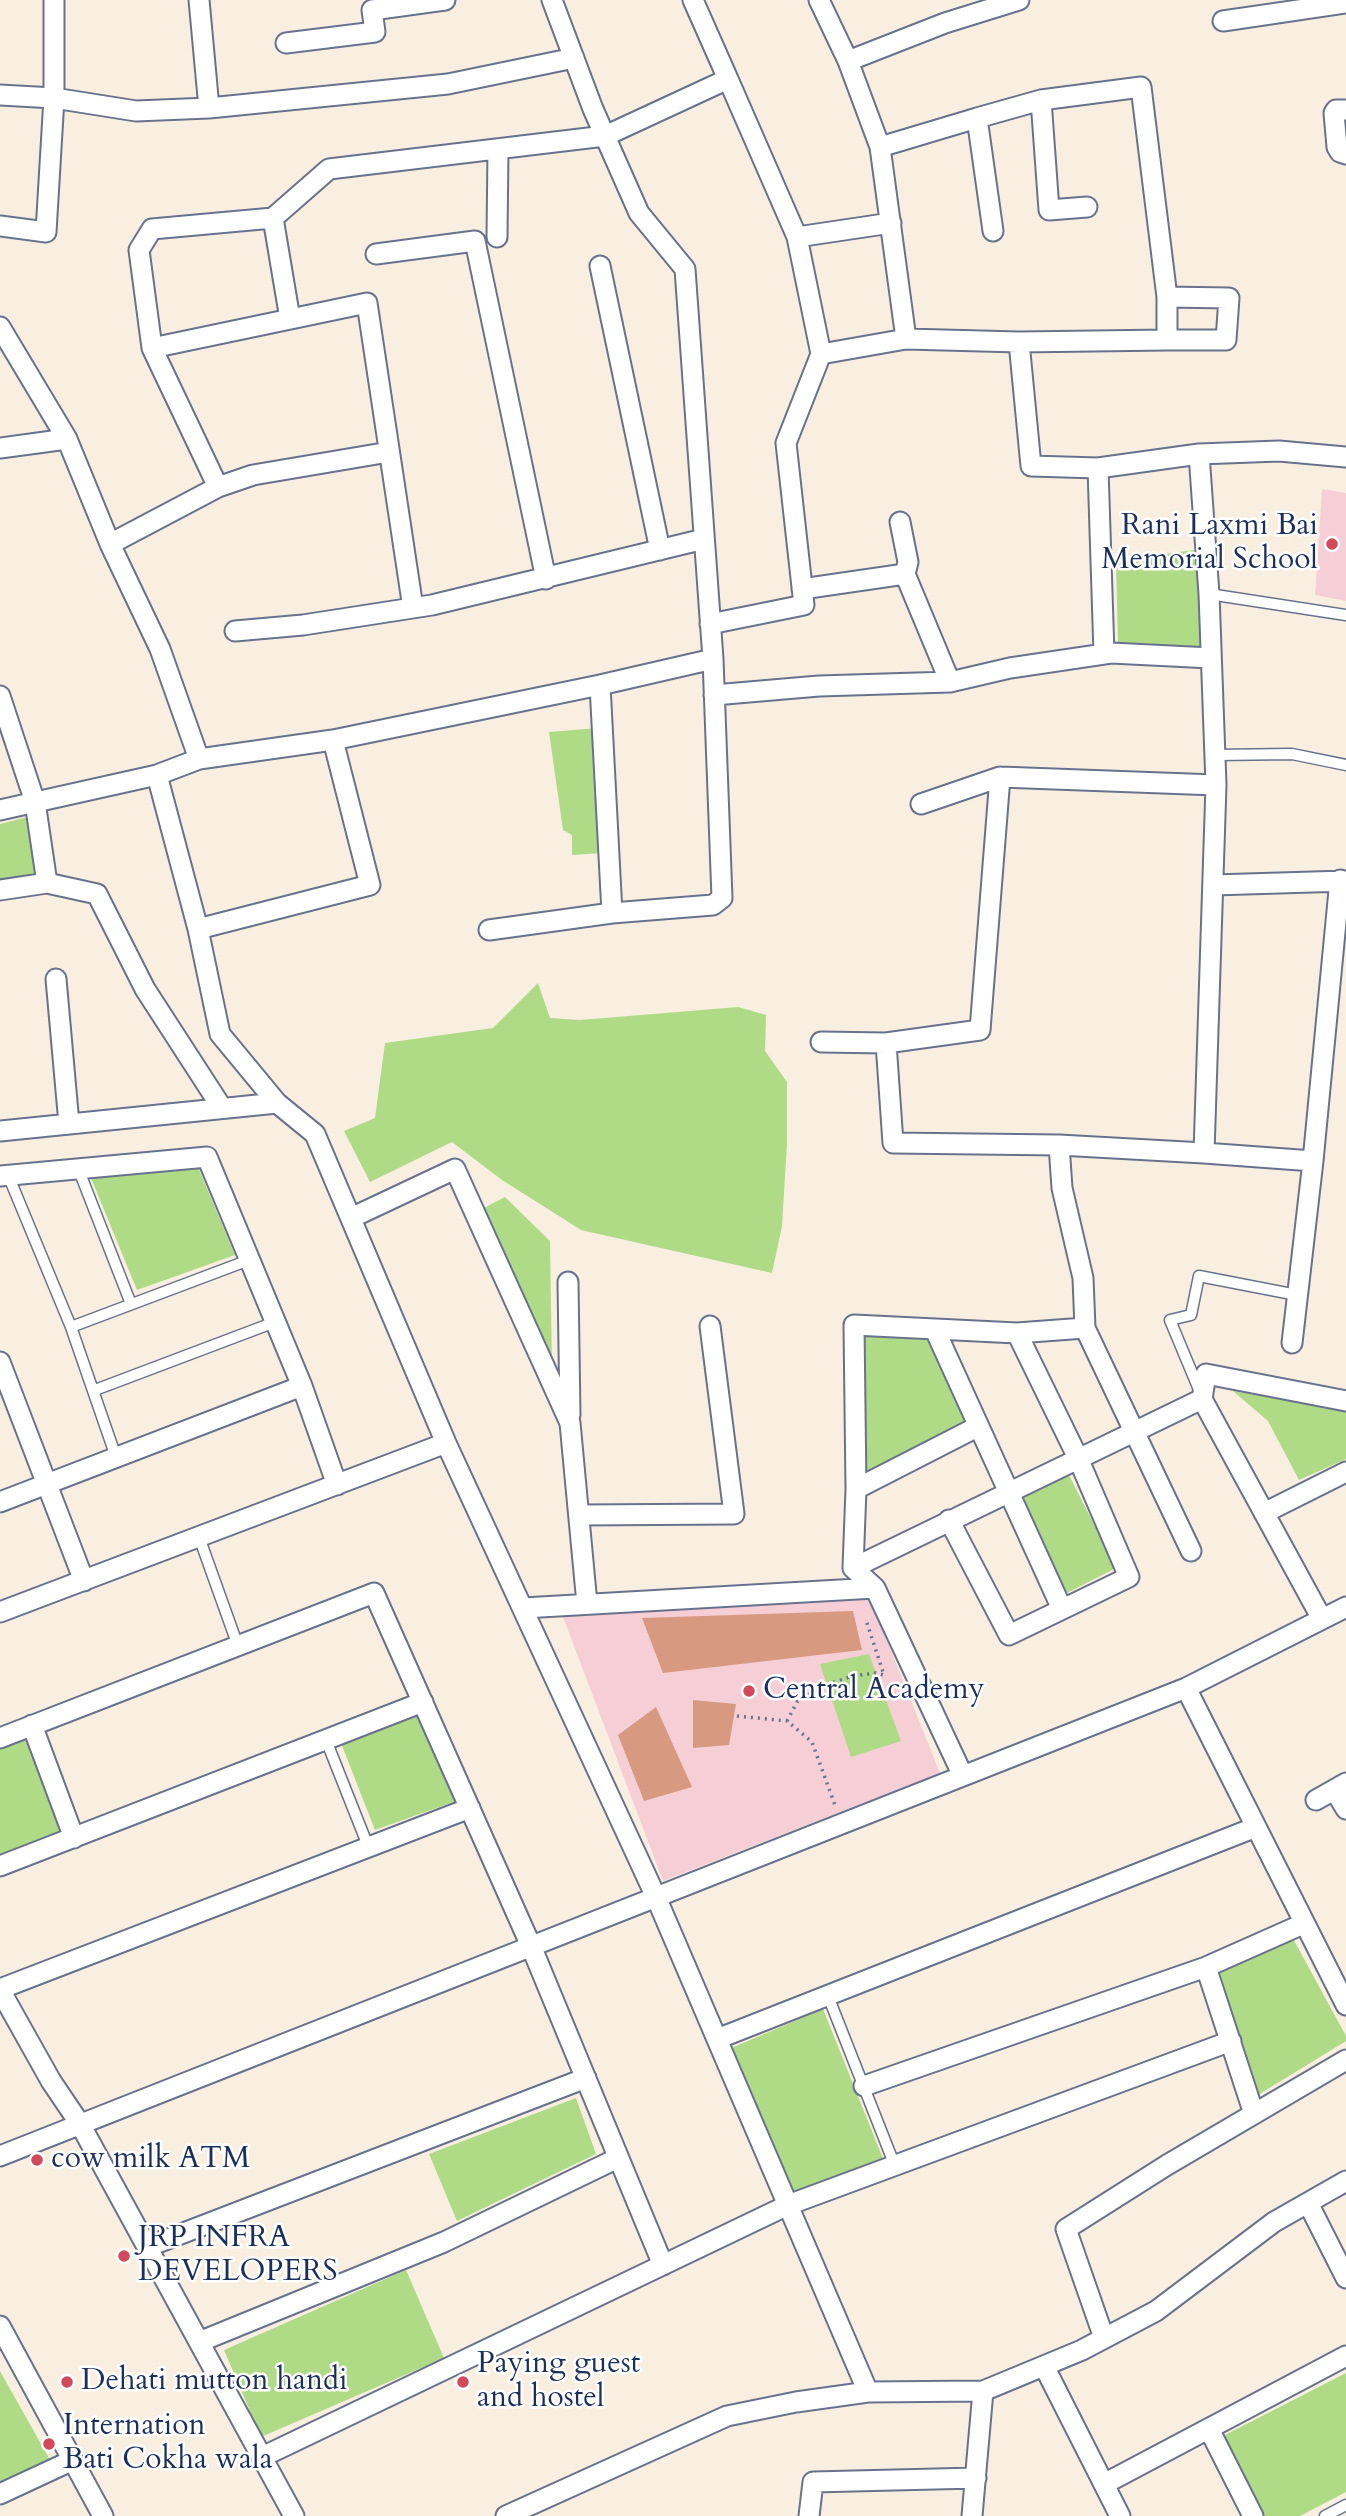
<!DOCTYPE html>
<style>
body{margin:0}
canvas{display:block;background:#f9efe1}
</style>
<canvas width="1346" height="2516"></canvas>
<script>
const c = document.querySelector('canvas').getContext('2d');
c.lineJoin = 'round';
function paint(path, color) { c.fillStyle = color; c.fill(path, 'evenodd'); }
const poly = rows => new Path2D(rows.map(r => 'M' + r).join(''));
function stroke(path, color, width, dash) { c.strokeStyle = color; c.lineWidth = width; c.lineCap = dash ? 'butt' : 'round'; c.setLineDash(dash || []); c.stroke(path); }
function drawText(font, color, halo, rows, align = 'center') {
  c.font = font + ' Cardo,serif'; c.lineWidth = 5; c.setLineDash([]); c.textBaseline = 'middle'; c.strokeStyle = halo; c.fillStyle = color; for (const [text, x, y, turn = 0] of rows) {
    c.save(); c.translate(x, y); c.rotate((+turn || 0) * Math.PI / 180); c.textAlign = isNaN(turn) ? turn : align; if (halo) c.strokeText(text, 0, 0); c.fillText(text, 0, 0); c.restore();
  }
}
const built = poly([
 [1322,489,1346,493,1346,601,1315,595],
 [869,1596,940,1773,663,1881,560,1609]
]);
const green = poly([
 [1202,549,1206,652,1118,644,1116,560],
 [598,728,603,853,572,855,572,835,563,830,549,732],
 [27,817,37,878,0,884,0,824],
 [538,983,550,1018,580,1020,738,1007,766,1015,765,1051,787,1082,787,1143,782,1226,772,1273,581,1230,502,1180,452,1142,370,1182,344,1131,375,1118,385,1043,493,1028],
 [198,1167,235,1255,137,1290,91,1178],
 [505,1197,550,1241,552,1370,482,1209],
 [860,1331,930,1335,968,1426,866,1477],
 [1233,1391,1346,1411,1346,1459,1299,1480,1268,1421],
 [1067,1471,1116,1568,1065,1594,1019,1498],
 [869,1654,901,1741,851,1757,820,1664],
 [419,1712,456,1801,375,1830,341,1743],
 [26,1737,63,1830,0,1854,0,1747],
 [1291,1935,1346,2036,1346,2041,1258,2095,1217,1963],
 [823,2009,884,2161,794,2196,729,2049],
 [576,2098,596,2154,457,2221,429,2154],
 [406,2270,444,2358,261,2437,224,2350],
 [0,2371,50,2460,0,2483],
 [1346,2373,1346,2492,1300,2516,1264,2516,1223,2436]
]);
const building = poly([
 [853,1611,862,1650,663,1673,642,1618],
 [693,1700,736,1704,729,1745,693,1748],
 [656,1707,692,1787,644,1801,618,1735]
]);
const path = poly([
 [737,1716,787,1721,812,1742,836,1808],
 [787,1721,797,1702,822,1686,853,1676,876,1673,884,1675,866,1620]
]);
const service = poly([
 [1209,594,1346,615],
 [1215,755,1292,754,1346,765],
 [78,1168,131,1304],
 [8,1175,71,1327,116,1457],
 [71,1327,249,1260],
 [95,1390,275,1322],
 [1200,1392,1170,1320,1191,1315,1199,1276,1297,1295],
 [199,1537,238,1646],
 [326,1740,368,1846],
 [828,1996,895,2166],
 [1325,2516,1346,2505]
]);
const minor = poly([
 [199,0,209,108],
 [552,0,593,109,639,213,685,269,713,659,600,685,333,740,199,759,157,775,198,929,220,1034,277,1103,315,1134,446,1443,656,1897,868,2392],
 [693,0,728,79],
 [819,0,848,61,880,147,906,339,1019,342,1031,466,1098,468,1199,454,1279,451,1346,457],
 [1223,21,1346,3],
 [286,43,375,32,372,10,445,0],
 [848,61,945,23,1019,0],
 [0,95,54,98,136,111,209,108,448,84,574,58],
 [1041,100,1049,210,1087,207],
 [1346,110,1336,110,1334,113,1337,147,1340,152,1346,154],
 [977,118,1041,100,1141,87,1167,297,1229,298,1226,340,1167,340,1167,297],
 [880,147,977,118,993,231],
 [273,218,152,229,139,250,152,348,367,303,413,608],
 [0,226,46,232,54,98,54,0],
 [497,237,498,149],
 [797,237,891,223],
 [376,254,475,241,546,579],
 [600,266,660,550],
 [290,319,273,218,329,169,605,136,728,79,797,237,821,354,786,443,804,605,710,624],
 [0,327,67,439,110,544,160,649,199,759],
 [1019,342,1167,340],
 [152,348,218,487],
 [821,354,906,339],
 [0,448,67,439],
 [1199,454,1209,594,1216,785],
 [1098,468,1104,654],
 [900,522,908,562,905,574,950,682],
 [110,544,218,487,253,475,389,452],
 [802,589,905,574],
 [235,631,303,625,432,605,704,539],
 [600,685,612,913],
 [714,695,819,686,950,682,1010,668,1111,653,1211,658],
 [0,696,35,802,47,883,0,890],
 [1000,777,1216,785,1204,1153,1059,1145,893,1143,886,1043,980,1030,1000,777],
 [921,804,1000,777],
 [0,810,157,775],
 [47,883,97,894,145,989,222,1108],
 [1213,885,1346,881],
 [198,929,370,885,333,740],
 [489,930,612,913,713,905,722,898,713,659],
 [56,979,69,1124],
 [821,1042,886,1043],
 [0,1131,277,1103],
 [1204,1153,1313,1161],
 [0,1176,207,1157,302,1386],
 [351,1218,455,1169,570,1423,587,1604],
 [568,1282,570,1415],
 [1085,1328,1191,1551],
 [935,1330,1062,1609],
 [1292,1343,1313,1161,1340,880],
 [0,1362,84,1581],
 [856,1489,977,1427],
 [0,1502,302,1386,337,1485],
 [1264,1513,1346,1472],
 [579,1515,734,1514,710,1326],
 [949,1520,1009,1635,1129,1577,1078,1458,1017,1333],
 [853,1568,1202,1399],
 [523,1608,875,1588],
 [0,1612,446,1443],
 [1322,1619,1202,1399,1206,1374,1346,1401],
 [1186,1688,1346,2005],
 [32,1725,74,1838],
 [0,1738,374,1593,531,1946,663,2265],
 [963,1776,875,1588,853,1568,856,1489,854,1325,1017,1333,1085,1328,1083,1278,1062,1188,1059,1145],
 [1338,1789,1337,1794,1346,1809],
 [1316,1800,1346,1783],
 [0,1866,423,1702],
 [1206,1967,1254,2114],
 [0,1989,470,1808],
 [0,1990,51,2081,80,2124,294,2516],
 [717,2039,1256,1827],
 [864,2086,1206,1967,1303,1924],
 [0,2156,1186,1688,1346,1607],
 [1308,2203,1346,2278],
 [147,2247,586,2078],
 [0,2326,103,2516],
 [1104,2338,1066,2229,1167,2165,1346,2060],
 [199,2342,444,2242,618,2158],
 [1044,2366,1120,2516],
 [1209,2429,1253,2516],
 [262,2457,788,2205,1231,2041],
 [1104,2484,1346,2356],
 [0,2494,73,2460],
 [506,2516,727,2416,796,2402,868,2392,983,2391,1082,2350,1156,2311,1274,2222,1346,2181],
 [809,2516,813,2482,976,2478],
 [972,2516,983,2391]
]);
const markers = [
 [1332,544,7,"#d1495b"],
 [749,1691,7,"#d1495b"],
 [37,2160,7,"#d1495b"],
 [124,2256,7,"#d1495b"],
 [67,2382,7,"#d1495b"],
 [463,2382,7,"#d1495b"],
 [49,2444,7,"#d1495b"]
];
const poiNames = [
 ["Rani Laxmi Bai",1318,527,"right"],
 ["Memorial School",1318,561,"right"],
 ["Central Academy",763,1691],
 ["cow milk ATM",51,2160],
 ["JRP INFRA",138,2239],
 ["DEVELOPERS",138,2273],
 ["Paying guest",477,2365],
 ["and hostel",477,2399],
 ["Dehati mutton handi",81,2382],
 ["Internation",63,2427],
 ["Bati Cokha wala",63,2461]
];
paint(built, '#f6cfd6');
paint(green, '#afda86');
paint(building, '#d89981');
stroke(service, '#69728c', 13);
stroke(minor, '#69728c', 23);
stroke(path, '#69728c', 3.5, [2, 5]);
stroke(service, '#fff', 10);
stroke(minor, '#fff', 19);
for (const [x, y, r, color] of markers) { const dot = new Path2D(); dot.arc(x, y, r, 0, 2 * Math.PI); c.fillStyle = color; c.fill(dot); stroke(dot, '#fff', 2.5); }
drawText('30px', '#1b2f5e', '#fff', poiNames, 'left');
</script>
